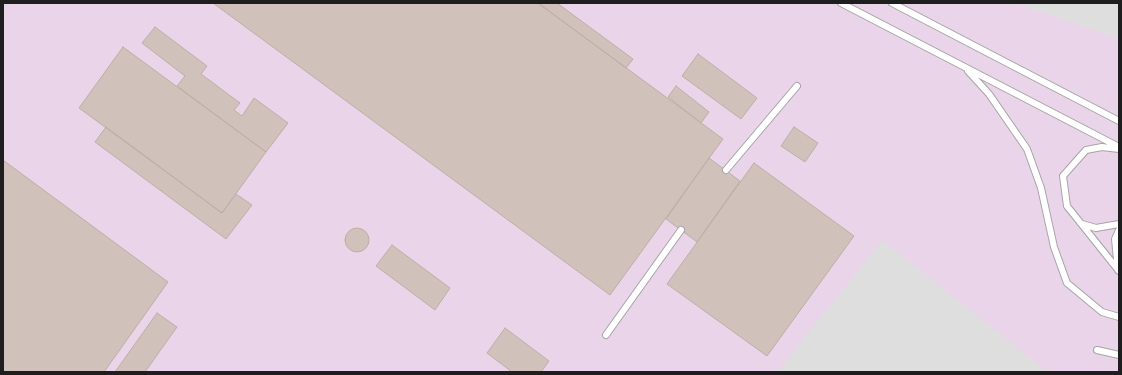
<!DOCTYPE html>
<style>
body{margin:0}
#map{position:relative;width:1122px;height:375px;overflow:hidden;background:#f0e9e3;font-family:Manrope,sans-serif}
canvas{display:block}
.frame{position:absolute;inset:0;border:4px solid #1e1e1e;pointer-events:none}
</style>
<div id="map">
<canvas width="1122" height="375"></canvas>
<div class="frame"></div>
</div>
<script>
const c = document.querySelector('canvas').getContext('2d');
c.lineJoin = 'round';
function paint(path, color) { c.fillStyle = color; c.fill(path, 'evenodd'); }
const poly = rows => new Path2D(rows.map(r => 'M' + r).join(''));
function stroke(path, color, width, dash) { c.strokeStyle = color; c.lineWidth = width; c.lineCap = dash ? 'butt' : 'round'; c.setLineDash(dash || []); c.stroke(path); }
const industrial = poly([
 [3,3,1119,3,1119,372,3,372]
]);
const parking = poly([
 [1013,3,1119,3,1119,39],
 [882,240,1048,372,777,372]
]);
const building = poly([
 [213,3,538,3,723,139,610,295,213,3],
 [538,3,557,3,633,59,626,68,538,3],
 [155,27,207,66,201,74,240,103,234,110,242,116,254,98,288,123,266,152,177,86,185,76,142,43,155,27],
 [123,47,266,152,222,213,79,108,123,47],
 [698,54,757,98,741,119,682,76,698,54],
 [676,86,709,112,701,123,668,97,676,86],
 [106,127,222,213,236,194,252,205,226,239,95,142,106,127],
 [794,127,818,143,805,162,781,146,794,127],
 [709,158,740,181,697,242,666,219,709,158],
 [3,160,168,282,104,372,3,372,3,160],
 [754,163,854,236,767,356,667,284,754,163],
 '345 240a12 12 0 1 1 24 0a12 12 0 1 1-24 0Z',
 [392,245,450,288,435,310,376,266,392,245],
 [157,313,177,327,145,372,115,372,157,313],
 [505,328,549,361,541,372,512,372,487,353,505,328]
]);
const lane = poly([
 [841,3,1119,147],
 [892,3,1119,121],
 [968,71,989,94,1027,149,1041,188,1054,247,1067,283,1102,312,1119,317],
 [1119,149,1102,147,1086,150,1063,176,1067,206,1119,271],
 [726,170,797,86],
 [1082,224,1096,228,1119,224],
 [1118,270,1115,239,1119,230],
 [606,335,681,230],
 [1097,350,1119,355]
]);
paint(industrial, '#ead4ea');
paint(parking, '#dedede');
paint(building, '#d0c1bb');
stroke(building, '#c3aca4', 1);
stroke(lane, '#a5a5a5', 8);
stroke(lane, '#fff', 6);
</script>
